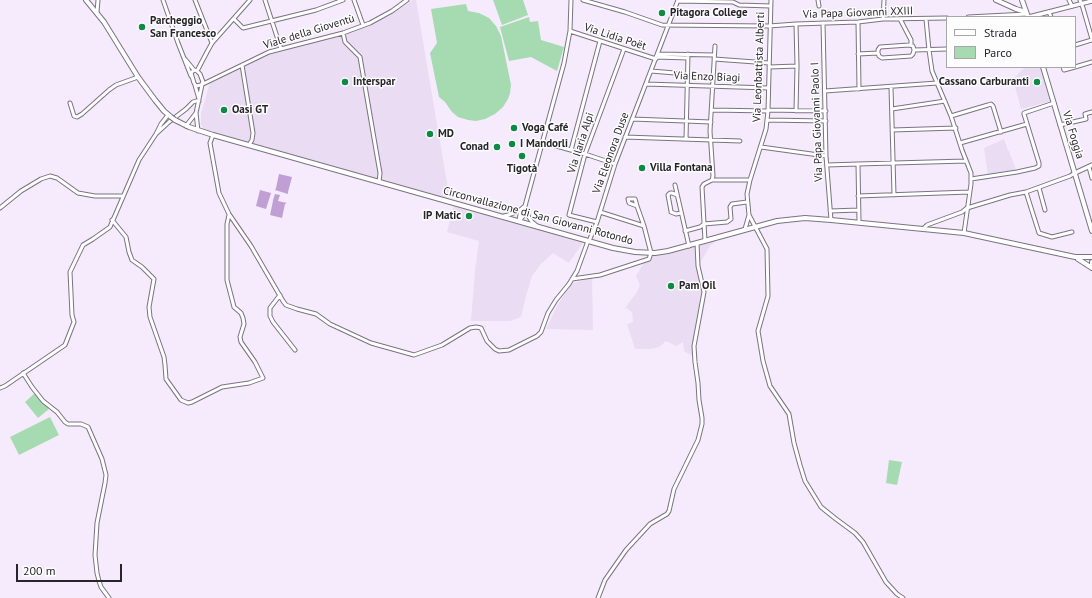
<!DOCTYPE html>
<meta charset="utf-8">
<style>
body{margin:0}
#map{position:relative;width:1092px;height:598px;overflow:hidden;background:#f5ebfc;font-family:"PT Sans",sans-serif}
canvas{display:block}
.legend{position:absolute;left:946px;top:16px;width:130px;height:52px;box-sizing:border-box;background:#fdfdfd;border:1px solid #a7a6a9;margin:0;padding:5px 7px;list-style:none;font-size:12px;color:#27242a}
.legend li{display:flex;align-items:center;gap:8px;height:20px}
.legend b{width:20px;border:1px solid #a7a6a9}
.scale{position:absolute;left:16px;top:564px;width:106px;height:18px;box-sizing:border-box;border:2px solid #27242a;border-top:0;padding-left:5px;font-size:12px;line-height:14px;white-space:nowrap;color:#27242a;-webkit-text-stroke:3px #fdfdfd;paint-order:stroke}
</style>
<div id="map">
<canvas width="1092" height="598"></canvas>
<ul class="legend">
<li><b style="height:5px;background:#fff"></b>Strada</li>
<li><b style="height:11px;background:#a6dbb2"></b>Parco</li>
</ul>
<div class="scale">200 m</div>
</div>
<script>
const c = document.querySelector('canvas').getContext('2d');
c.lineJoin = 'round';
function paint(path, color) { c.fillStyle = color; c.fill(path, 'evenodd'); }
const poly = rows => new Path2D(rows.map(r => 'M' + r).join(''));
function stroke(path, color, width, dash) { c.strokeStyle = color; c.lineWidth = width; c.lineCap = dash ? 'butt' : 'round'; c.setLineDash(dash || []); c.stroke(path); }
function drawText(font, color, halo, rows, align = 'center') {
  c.font = font + ' "PT Sans",sans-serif'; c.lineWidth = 3; c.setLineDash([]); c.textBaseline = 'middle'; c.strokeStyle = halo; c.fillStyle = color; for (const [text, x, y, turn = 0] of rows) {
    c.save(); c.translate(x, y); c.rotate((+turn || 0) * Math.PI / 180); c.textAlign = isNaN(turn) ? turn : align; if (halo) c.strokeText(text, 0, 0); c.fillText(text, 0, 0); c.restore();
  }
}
const built = poly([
 [413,0,416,0,449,195,446,199,216,133,205,130,201,125,201,114,210,82,269,54,346,34,365,27,389,16],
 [1025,67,1045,67,1055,100,1021,109,1013,79],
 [1004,139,1008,151,1009,151,1016,170,988,174,984,148],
 [454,205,584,241,569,263,553,253,541,264,532,276,526,296,521,317,510,321,471,321,475,270,479,241,447,232],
 [714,236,715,242,710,246,700,263,700,269,705,291,695,346,696,356,693,356,684,351,683,342,676,346,666,341,659,347,651,349,635,349,627,324,633,322,632,312,628,309,625,308,637,292,640,285,636,276,647,257,645,251,666,249],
 [592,278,593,330,546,329,557,306,571,284,580,281]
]);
const green = poly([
 [493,0,523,0,528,15,502,25],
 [466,4,468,11,479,13,489,18,496,26,501,36,511,85,510,93,508,99,503,107,495,114,485,119,476,121,468,120,458,117,452,112,445,102,439,97,430,53,437,43,431,9],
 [529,17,530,22,538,21,541,40,564,47,557,71,531,57,509,61,500,27],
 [35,393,49,409,38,418,25,402],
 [50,417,59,435,19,455,10,437],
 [889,460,902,462,897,485,886,483]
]);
const water = poly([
 [279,174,292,177,288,192,288,194,275,190,276,188],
 [260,190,271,193,266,209,256,206],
 [275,194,280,195,278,201,287,203,285,204,282,218,270,215,273,201,273,200]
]);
const minor = poly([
 [163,0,178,43,191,76],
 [195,0,212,43],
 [265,0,281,49],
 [354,0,363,25],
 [583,0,625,12,662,25,769,26,796,24,858,22,883,19,947,18],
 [771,0,768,111,766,129,750,180,747,194,749,215,767,249,768,296,758,331,763,361,770,386,789,414,794,443,800,465,805,481,821,507,836,519,855,533,863,542,886,582,897,594,903,598],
 [818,0,819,6],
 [1069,0,1072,6],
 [1080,0,1083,8,1092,39],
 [678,1,733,2,739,5,771,6],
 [97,12,98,0],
 [1049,12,1051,17],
 [968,17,1027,14],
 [234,19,243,28,316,10,343,0],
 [883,19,884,0],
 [900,19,911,40,911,45],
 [926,19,929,50,932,71,951,116,962,150,971,173,971,184,964,233],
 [858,22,859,89],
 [823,23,826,156,831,220],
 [796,24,797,66,796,111],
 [570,31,656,59],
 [343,33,345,42,360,57,380,173,379,182],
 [1075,45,1092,40],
 [878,53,878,50,880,47,909,45,913,46,914,50,947,49],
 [658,54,714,55],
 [858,54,878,53,879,56,882,58,911,56,913,54,914,50],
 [656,57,688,58],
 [185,59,194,70],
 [714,59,769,63],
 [242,65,253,133,252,140,249,145],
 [769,67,797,66],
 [1063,67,1064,70,1075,67],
 [1075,67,1092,62],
 [194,70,197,71,200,74,203,82,201,85,196,86,194,83,191,73,194,70],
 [197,71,207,52,212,43,250,0],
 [651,71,675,73],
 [203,84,269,52,343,33,370,23,392,11,407,0],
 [646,84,768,88],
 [195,85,199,99],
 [891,87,894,195],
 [825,91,937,83],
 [70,103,74,116,77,117,82,114,109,90,116,85,138,77],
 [892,109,945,101],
 [712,110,768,111],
 [768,110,826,111],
 [951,116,988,105,991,104,993,106,1001,132],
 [632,119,711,122],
 [767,120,826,121],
 [1060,125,1086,119,1085,114,1092,112],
 [186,126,196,113],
 [892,130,956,128],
 [198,131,196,113,202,85],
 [156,134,169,122,186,109,193,102,196,101,199,101],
 [213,135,210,143,219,193,229,214,251,246,283,301,286,305,297,309,316,314,330,324,371,343,414,355,442,345,470,328,476,327,481,328,487,341,495,349,499,351,509,350,537,336,541,332,548,313,556,300,569,284,577,271,588,241],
 [625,137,740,141],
 [686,139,688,54],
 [542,142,585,154,615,164],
 [960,143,1027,124],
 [761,147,826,156],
 [571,150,600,41],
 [858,164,966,161],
 [827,165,858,164,859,222],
 [1089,167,1092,178],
 [971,179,1017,172,1035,168,1039,166,1039,163,1024,114,1024,113,1054,103],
 [712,180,750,180],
 [675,185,689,246],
 [1039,188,1045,210],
 [1026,192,1039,233,1052,237,1072,232],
 [677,195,672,193,670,193,668,195,671,211,671,212,676,214,681,213],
 [858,196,969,192],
 [0,208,21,191,41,179,50,176,57,178,78,193,95,196,123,196],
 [525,208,527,214,532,222,537,226],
 [830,211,859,210],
 [600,212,644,226],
 [504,216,508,215,519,211,525,206],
 [112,220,126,237,129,252,132,260,142,267,154,279,149,307,150,317,164,357,165,365,166,379,181,400,188,403,192,402,222,387,249,383,263,378,255,362,241,342,240,337,244,324,243,318,241,313,234,307,227,280,227,224,229,215],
 [519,221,524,215,525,206,564,63,570,31,571,0],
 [519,221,520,214,523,209],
 [597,222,569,215,585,154,624,49],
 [745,229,749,215],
 [923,229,927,225,962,212,967,208,1010,195,1026,192,1070,176,1075,173],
 [685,231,700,227,704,224,727,222,731,219,730,207,732,204,747,202],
 [589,241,597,222,615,164,678,0],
 [705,241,702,187,704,184,712,180,713,176,710,131,715,46],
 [572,279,600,275,649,259,651,253,644,226,637,206,635,199,628,199,629,203,637,206],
 [280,295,270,308,270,316,273,322,295,350],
 [23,373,32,387,43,401,57,412,65,422,68,424,81,424,88,427,102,459,106,475,105,483,97,523,95,555,97,573,99,581,101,587,109,598],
 [0,388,5,386,65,345,74,322,72,315,70,272,83,245,93,239,110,227,139,160,156,134,161,124,168,115],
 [598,598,605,580,626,550,650,524,655,521,667,514,669,511,674,489,698,440,702,424,702,418,699,400,698,383,695,362,694,346,704,292,698,266,697,243]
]);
const tertiary = poly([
 [1029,17,1092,1],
 [1075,173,1092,165]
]);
const secondary = poly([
 [86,0,104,22,138,77,155,100,164,111,171,117],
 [996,0,1016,9,1026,12],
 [1022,0,1028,17],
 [1043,67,1092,231],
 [175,120,189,127,213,135,613,248,635,252,655,253,668,251,777,221,805,218,831,220,964,233,1075,257,1092,257],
 [1078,259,1092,268],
 [1092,262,1092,264]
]);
const secondaryBridge = poly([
 [171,117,175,120]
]);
const markers = [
 [662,13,4,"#0f8a45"],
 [142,27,4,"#0f8a45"],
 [345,82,4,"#0f8a45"],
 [1037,82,4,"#0f8a45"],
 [224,110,4,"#0f8a45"],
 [514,128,4,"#0f8a45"],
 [430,134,4,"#0f8a45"],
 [512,144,4,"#0f8a45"],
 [497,147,4,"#0f8a45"],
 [522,156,4,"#0f8a45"],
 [642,168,4,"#0f8a45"],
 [469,216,4,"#0f8a45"],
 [671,286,4,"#0f8a45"]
];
const poiNames = [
 ["Pitagora College",670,13],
 ["Parcheggio",150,21],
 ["San Francesco",150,34],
 ["Interspar",353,82],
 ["Cassano Carburanti",1029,82,"right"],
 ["Oasi GT",232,110],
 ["Voga Café",522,128],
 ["MD",438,134],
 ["I Mandorli",520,144],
 ["Conad",489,147,"right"],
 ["Villa Fontana",650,168],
 ["Tigotà",522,169,"center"],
 ["IP Matic",461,216,"right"],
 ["Pam Oil",679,286]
];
const streetNames = [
 ["Via Papa Giovanni XXIII",858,13,-2],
 ["Viale della Gioventù",309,32,-17],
 ["Via Lidia Poët",615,37,18],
 ["Via Leonbattista Alberti",759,67,-88],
 ["Via Enzo Biagi",707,77,2],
 ["Via Papa Giovanni Paolo I",817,122,-92],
 ["Via Foggia",1073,135,73],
 ["Via Ilaria Alpi",581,143,-72],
 ["Via Eleonora Duse",611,153,-70],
 ["Circonvallazione di San Giovanni Rotondo",538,216,15]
];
paint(built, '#eadcf3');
paint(green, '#a6dbb2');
paint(water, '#c09fd5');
stroke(minor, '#7b7381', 5);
stroke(tertiary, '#7b7381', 5.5);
stroke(secondary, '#7b7381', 6);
stroke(minor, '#fff', 3);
stroke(tertiary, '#fff', 3.5);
stroke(secondary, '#fff', 4);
stroke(secondaryBridge, '#7b7381', 6, []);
stroke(secondaryBridge, '#fff', 4);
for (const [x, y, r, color] of markers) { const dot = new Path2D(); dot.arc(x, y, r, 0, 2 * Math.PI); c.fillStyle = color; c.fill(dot); stroke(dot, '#fdfdfd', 1.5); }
drawText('bold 11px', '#27242a', '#fdfdfd', poiNames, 'left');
drawText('11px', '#27242a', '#fdfdfd', streetNames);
</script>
